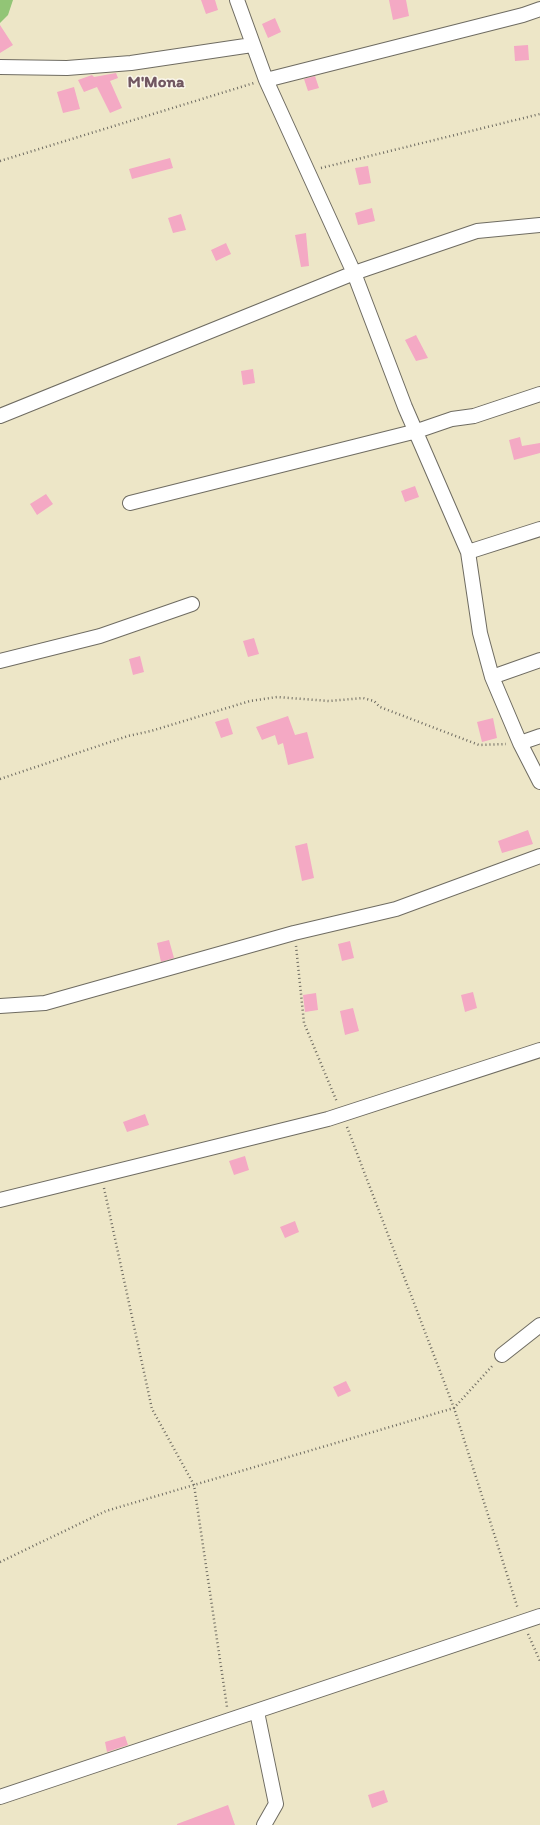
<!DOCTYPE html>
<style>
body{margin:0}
canvas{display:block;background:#ede6c7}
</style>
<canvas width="540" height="1825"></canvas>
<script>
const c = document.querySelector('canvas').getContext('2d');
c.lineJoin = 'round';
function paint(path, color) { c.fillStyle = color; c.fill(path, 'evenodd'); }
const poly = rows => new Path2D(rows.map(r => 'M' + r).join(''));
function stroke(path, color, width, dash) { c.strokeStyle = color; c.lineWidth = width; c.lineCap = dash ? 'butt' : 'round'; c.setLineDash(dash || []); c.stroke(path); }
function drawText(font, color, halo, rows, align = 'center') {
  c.font = font + ' Itim,sans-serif'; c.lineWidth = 3; c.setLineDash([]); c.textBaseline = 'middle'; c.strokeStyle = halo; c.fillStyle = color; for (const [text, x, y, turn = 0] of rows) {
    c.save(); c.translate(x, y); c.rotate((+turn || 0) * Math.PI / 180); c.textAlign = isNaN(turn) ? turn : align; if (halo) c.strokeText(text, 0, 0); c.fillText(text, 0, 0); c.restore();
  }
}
const green = poly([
 [0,0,13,0,8,15,0,23]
]);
const building = poly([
 [201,0,215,0,218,10,206,14],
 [389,0,406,0,409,16,393,20],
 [275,18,281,32,268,38,262,24],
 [0,25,13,45,0,53],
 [528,45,529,60,515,61,514,46],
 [116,73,118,78,110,81,122,108,110,113,97,87,84,92,78,80,92,75,94,77],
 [315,76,319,88,308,91,304,79],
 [74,87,80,109,63,113,57,92],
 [170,158,173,168,132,179,129,169],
 [368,166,371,183,359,185,355,168],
 [372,208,375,221,358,225,355,213],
 [181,214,186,230,173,233,168,218],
 [306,233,309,266,301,267,295,235],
 [226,243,231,254,216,261,211,250],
 [416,335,428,358,416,361,405,340],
 [253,369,255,383,243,385,241,371],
 [520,437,522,446,540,443,540,453,514,460,509,440],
 [415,486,419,497,405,502,401,491],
 [46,494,53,504,37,515,30,504],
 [254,638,259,654,248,657,243,641],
 [140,656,144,672,133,675,129,659],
 [288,716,295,735,307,732,314,758,288,765,283,743,278,745,275,735,262,740,256,727],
 [228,718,233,734,221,738,215,722],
 [493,718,497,738,482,742,477,722],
 [528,830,533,844,502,853,498,841],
 [307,843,314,878,302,881,295,846],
 [169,940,174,958,161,962,157,943],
 [350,941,354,958,342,961,338,944],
 [473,992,477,1008,465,1012,461,995],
 [316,993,318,1010,305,1012,303,995],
 [353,1008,359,1031,345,1035,340,1011],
 [145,1114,149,1125,127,1132,123,1122],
 [245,1156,249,1170,234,1175,229,1161],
 [295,1221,299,1232,285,1238,280,1227],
 [346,1381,351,1391,338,1397,333,1387],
 [125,1736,128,1745,107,1752,105,1742],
 [384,1790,388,1802,372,1808,368,1795],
 [228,1805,235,1825,177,1825,177,1824]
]);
const path = poly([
 [0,161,254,83],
 [321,168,540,114],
 [0,779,128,736,151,731,250,701,277,697,329,701,363,698,374,701,380,707,479,745,506,744],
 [296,946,304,1023,337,1102],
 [347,1127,454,1408,518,1609],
 [104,1188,152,1409,194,1485,227,1707],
 [0,1562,106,1511,454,1408,494,1364],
 [528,1634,540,1661]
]);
const street = poly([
 [237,0,266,80,354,273,405,407,468,552,480,633,492,677,520,743,540,782],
 [0,67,67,68,131,63,252,45],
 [266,80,523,15,540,9],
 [0,416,354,273,477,231,540,225],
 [130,503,417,431,452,419,474,416,540,394],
 [468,552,540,529],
 [0,661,100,636,192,604],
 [492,677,540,660],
 [520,743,540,736],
 [0,1006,45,1003,294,933,396,909,540,856],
 [0,1200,328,1119,540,1050],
 [502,1355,540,1325],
 [257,1712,276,1804,264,1825],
 [0,1797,540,1616]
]);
const quarterNames = [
 ["M'Mona",156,83]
];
paint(green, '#92c576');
paint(building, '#f4a9c4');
stroke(street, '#6f6c62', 16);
stroke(path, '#6f6c62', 2.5, [1, 3]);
stroke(street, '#fff', 14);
drawText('bold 17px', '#715761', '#fbf7ec', quarterNames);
</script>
